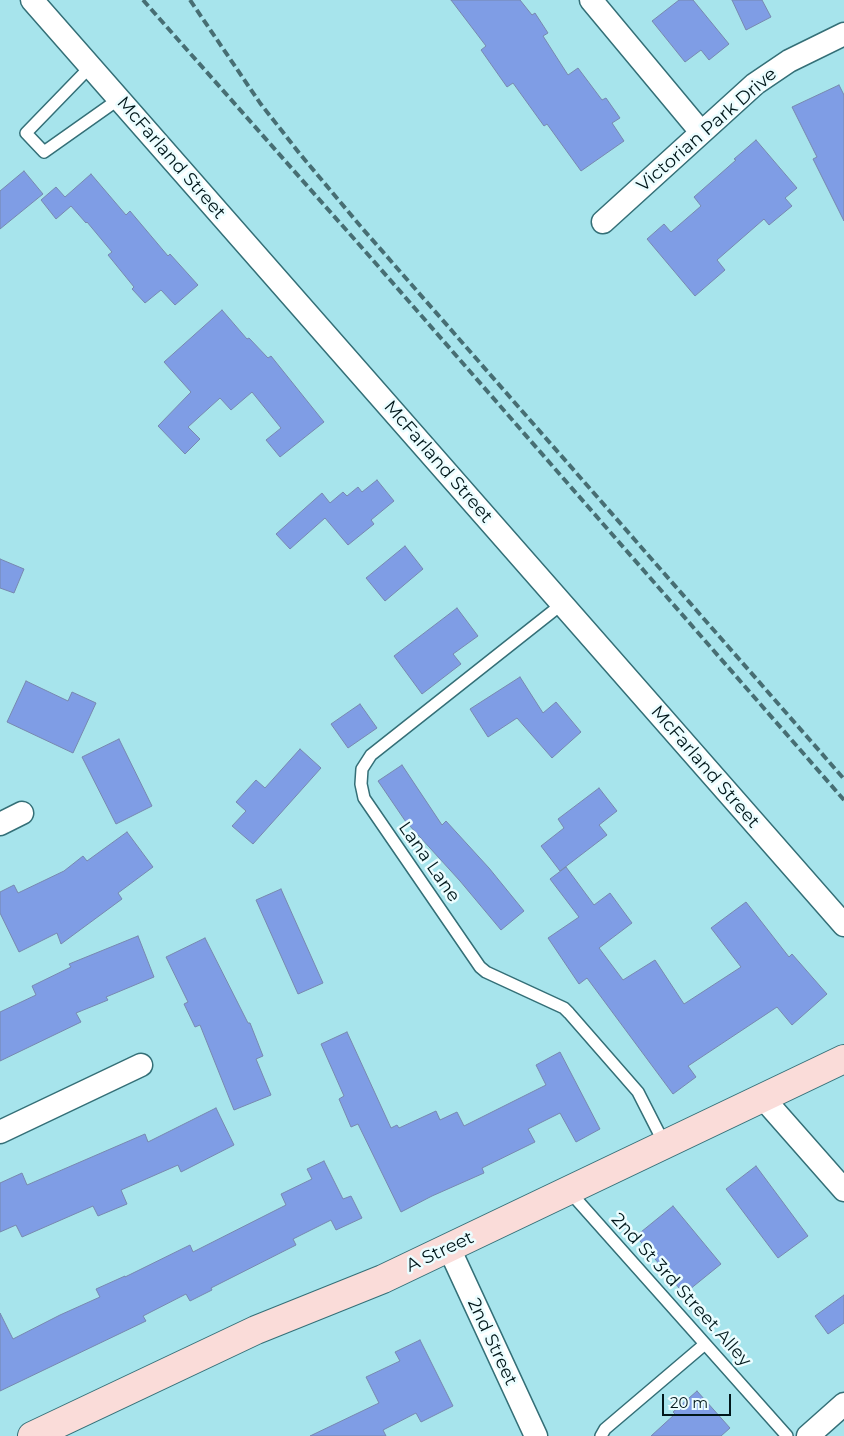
<!DOCTYPE html>
<style>
body{margin:0}
#map{position:relative;width:844px;height:1436px;overflow:hidden;background:#a7e4ec;font-family:Montserrat,sans-serif}
canvas{display:block}
.scale{position:absolute;left:662px;top:1394px;width:69px;height:22px;box-sizing:border-box;border:2px solid #01171a;border-top:0;padding-left:6px;font-size:15px;line-height:18px;white-space:nowrap;color:#01171a;-webkit-text-stroke:4px #ebfdff;paint-order:stroke}
</style>
<div id="map">
<canvas width="844" height="1436"></canvas>
<div class="scale">20 m</div>
</div>
<script>
const c = document.querySelector('canvas').getContext('2d');
c.lineJoin = 'round';
function paint(path, color) { c.fillStyle = color; c.fill(path, 'evenodd'); }
const poly = rows => new Path2D(rows.map(r => 'M' + r).join(''));
function stroke(path, color, width, dash) { c.strokeStyle = color; c.lineWidth = width; c.lineCap = dash ? 'butt' : 'round'; c.setLineDash(dash || []); c.stroke(path); }
function drawText(font, color, halo, rows, align = 'center') {
  c.font = font + ' Montserrat,sans-serif'; c.lineWidth = 5; c.setLineDash([]); c.textBaseline = 'middle'; c.strokeStyle = halo; c.fillStyle = color; for (const [text, x, y, turn = 0] of rows) {
    c.save(); c.translate(x, y); c.rotate((+turn || 0) * Math.PI / 180); c.textAlign = isNaN(turn) ? turn : align; if (halo) c.strokeText(text, 0, 0); c.fillText(text, 0, 0); c.restore();
  }
}
const building = poly([
 [451,0,520,0,532,15,535,13,548,33,543,36,568,75,578,68,602,100,606,98,620,118,612,123,624,141,581,171,547,124,544,126,513,83,507,87,481,50,486,46,451,0],
 [679,0,693,0,729,44,709,60,701,50,685,62,652,21,679,0],
 [732,0,762,0,771,17,746,30,732,0],
 [839,85,844,95,844,221,813,159,817,157,792,107,839,85],
 [756,140,797,188,785,198,792,206,769,225,764,219,717,260,725,270,695,296,647,239,664,224,671,232,701,206,694,197,736,160,734,159,756,140],
 [24,171,43,194,0,229,0,191,24,171],
 [91,174,126,215,130,211,168,256,170,254,198,285,175,305,161,290,145,303,132,289,134,287,108,255,112,252,87,222,86,223,71,206,56,219,41,200,56,187,65,197,91,174],
 [222,310,247,339,249,338,268,358,271,356,324,422,280,457,266,440,281,428,252,392,231,410,220,398,188,427,200,439,185,454,158,426,191,392,164,362,222,310],
 [377,480,394,501,371,520,374,524,348,545,325,518,290,549,276,534,322,493,330,503,343,492,347,496,358,487,362,492,377,480],
 [405,546,423,569,385,601,366,578,405,546],
 [0,559,24,569,14,593,0,588,0,559],
 [457,608,478,636,453,654,461,664,422,694,394,656,457,608],
 [520,677,543,713,556,702,581,732,552,758,517,718,488,737,470,709,520,677],
 [26,681,68,701,72,692,96,703,73,753,7,722,26,681],
 [360,704,377,728,348,748,331,724,360,704],
 [119,739,152,806,116,824,82,757,119,739],
 [300,749,321,768,253,844,232,826,246,811,236,802,256,780,265,788,300,749],
 [402,765,442,825,446,821,489,868,524,911,501,930,460,881,409,825,408,825,378,781,402,765],
 [599,788,617,811,599,825,607,835,560,871,541,846,564,828,558,819,599,788],
 [127,832,153,867,118,893,122,899,61,944,57,933,19,952,0,913,0,892,14,885,18,893,64,871,83,856,87,861,127,832],
 [566,867,594,905,610,893,632,923,599,948,623,980,655,960,684,1004,741,967,711,928,746,902,789,957,792,954,827,994,792,1025,777,1007,688,1066,696,1077,673,1094,587,978,579,984,548,938,579,917,550,879,566,867],
 [281,889,323,983,298,994,256,900,281,889],
 [138,936,154,977,106,997,108,1000,76,1013,81,1022,0,1061,0,1012,36,995,32,986,71,967,69,964,138,936],
 [205,938,248,1023,250,1023,263,1056,256,1059,271,1095,234,1110,200,1025,195,1027,184,1004,188,1002,166,957,205,938],
 [347,1032,391,1128,397,1125,399,1128,436,1111,440,1120,457,1112,464,1126,546,1085,536,1065,560,1052,600,1129,576,1142,560,1113,528,1129,535,1142,482,1168,484,1173,432,1196,401,1212,358,1124,351,1127,339,1099,344,1096,321,1044,347,1032],
 [216,1108,234,1145,181,1172,178,1165,121,1190,127,1204,98,1216,93,1206,22,1237,16,1225,0,1232,0,1183,22,1173,27,1185,145,1134,148,1142,216,1108],
 [324,1161,343,1199,351,1196,362,1218,336,1230,331,1220,293,1239,296,1245,211,1288,212,1290,190,1301,186,1294,143,1316,146,1321,0,1391,0,1313,13,1339,60,1315,100,1297,96,1289,125,1276,125,1277,190,1245,193,1252,286,1205,281,1194,312,1179,307,1169,324,1161],
 [756,1166,808,1236,778,1258,726,1189,756,1166],
 [673,1206,721,1264,684,1294,636,1236,673,1206],
 [844,1295,844,1323,828,1334,815,1316,844,1295],
 [420,1340,453,1406,421,1422,416,1413,383,1430,386,1436,310,1436,379,1403,366,1377,400,1361,395,1352,420,1340],
 [697,1391,730,1428,721,1436,651,1436,675,1414,673,1412,697,1391]
]);
const lane = poly([
 [90,67,26,133,44,152,119,99],
 [562,604,371,755,362,769,361,784,364,798,480,967,486,972,564,1008,569,1013,638,1092,665,1145],
 [569,1191,787,1436],
 [601,1436,605,1429,705,1344]
]);
const street = poly([
 [32,0,844,925],
 [591,0,701,132],
 [603,222,755,84,789,61,844,34],
 [0,824,22,813],
 [763,1098,844,1190],
 [0,1132,141,1065],
 [449,1248,536,1436],
 [808,1436,844,1404]
]);
const secondary = poly([
 [32,1436,256,1330,383,1279,844,1059]
]);
const rail = poly([
 [143,0,371,258,844,800],
 [190,0,260,103,300,154,362,228,844,779]
]);
const streetNames = [
 ["Victorian Park Drive",707,130,-41],
 ["McFarland Street",171,158,49],
 ["McFarland Street",438,462,49],
 ["McFarland Street",705,767,49],
 ["Lana Lane",429,862,55],
 ["A Street",440,1252,-25],
 ["2nd St 3rd Street Alley",681,1290,48],
 ["2nd Street",492,1342,65]
];
paint(building, '#7f9de5');
stroke(building, '#7788af', 1);
stroke(lane, '#346f77', 14);
stroke(street, '#346f77', 25);
stroke(secondary, '#346f77', 30);
stroke(lane, '#fff', 11);
stroke(street, '#fff', 22);
stroke(secondary, '#fadcd9', 28);
stroke(rail, '#476e73', 4, [8, 4]);
drawText('18px', '#01171a', '#ebfdff', streetNames);
</script>
